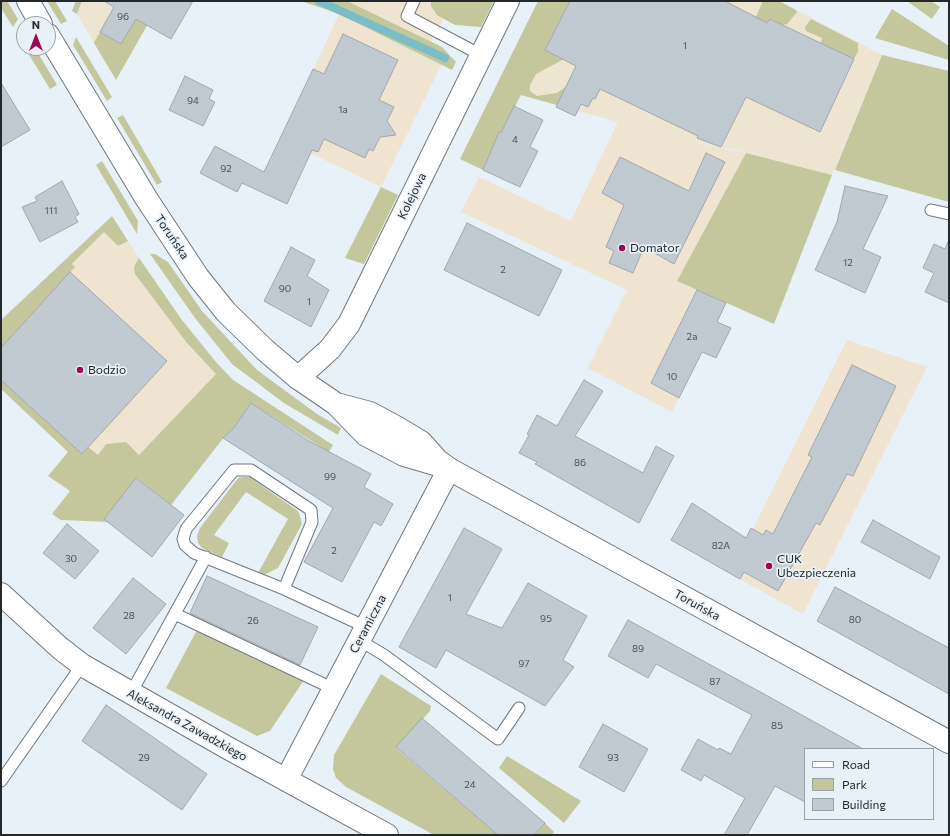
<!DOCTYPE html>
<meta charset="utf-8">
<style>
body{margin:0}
#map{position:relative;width:950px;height:836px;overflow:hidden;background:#e8f0f8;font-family:Commissioner,sans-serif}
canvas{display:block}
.frame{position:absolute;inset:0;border:2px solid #25282b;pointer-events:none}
.legend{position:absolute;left:804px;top:748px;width:130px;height:72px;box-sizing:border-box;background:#e8f0f8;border:1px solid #9aa0a6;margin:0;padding:5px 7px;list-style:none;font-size:12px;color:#25282b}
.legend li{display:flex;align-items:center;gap:8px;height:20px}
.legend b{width:20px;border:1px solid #9aa0a6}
.north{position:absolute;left:16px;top:16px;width:40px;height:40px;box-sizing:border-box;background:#e8f0f8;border:1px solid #9aa0a6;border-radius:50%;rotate:0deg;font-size:11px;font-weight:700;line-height:16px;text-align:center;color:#25282b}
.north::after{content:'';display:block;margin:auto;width:14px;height:18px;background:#9d0853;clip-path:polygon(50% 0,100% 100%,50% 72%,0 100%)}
</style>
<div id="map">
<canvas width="950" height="836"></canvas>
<div class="frame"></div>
<ul class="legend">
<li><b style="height:5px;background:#fff"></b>Road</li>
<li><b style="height:11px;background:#c4c79c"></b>Park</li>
<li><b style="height:11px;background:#c2cad1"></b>Building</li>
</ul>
<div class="north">N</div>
</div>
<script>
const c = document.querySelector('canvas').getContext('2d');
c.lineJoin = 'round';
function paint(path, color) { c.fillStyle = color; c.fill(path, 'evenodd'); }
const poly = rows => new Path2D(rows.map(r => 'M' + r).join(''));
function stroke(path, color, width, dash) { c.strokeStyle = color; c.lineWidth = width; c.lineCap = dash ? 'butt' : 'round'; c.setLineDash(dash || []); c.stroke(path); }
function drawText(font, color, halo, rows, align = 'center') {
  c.font = font + ' Commissioner,sans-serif'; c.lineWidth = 3.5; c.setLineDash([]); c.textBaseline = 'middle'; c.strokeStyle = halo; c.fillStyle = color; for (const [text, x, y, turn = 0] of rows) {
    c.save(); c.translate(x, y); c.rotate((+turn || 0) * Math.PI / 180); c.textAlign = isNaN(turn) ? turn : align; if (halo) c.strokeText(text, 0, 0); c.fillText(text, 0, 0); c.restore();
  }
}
const commercial = poly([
 [344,1,453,1,431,42],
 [339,14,442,64,381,187,281,139],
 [618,122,688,141,746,153,677,281,726,303,672,412,588,368,627,290,461,212,479,177,571,221],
 [104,232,118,246,128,241,139,258,136,262,187,343,217,374,139,455,82,454,1,380,1,348,75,267,72,265],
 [847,340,927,367,803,614,738,578,740,555]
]);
const industrial = poly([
 [76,1,146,1,109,68,73,7],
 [570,1,779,1,882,55,832,175,727,148,688,141,578,111,575,116,556,107,557,105,521,95]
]);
const green = poly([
 [1,1,7,1,18,19,13,27,1,8],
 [47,1,55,1,67,21,61,24],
 [76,1,82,1,77,14,72,11],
 [146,1,161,1,116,80,94,43,100,32,121,44],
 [301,1,347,1,442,47,456,62,452,70,339,14],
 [431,1,494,1,481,27,455,25,437,15,431,6],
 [538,1,570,1,545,50,564,59,536,74,530,85,530,91,537,96,557,93,571,83,557,105,521,95,501,133,499,132,483,170,460,159],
 [763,1,779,1,796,10,797,12,787,24,782,25,771,19,767,23,756,17],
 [907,1,931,1,940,7,932,19],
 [892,9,949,46,949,60,875,38],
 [811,19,858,43,858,52,854,59,821,43,822,38,806,31,805,27],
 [76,37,112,97,107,101,73,45],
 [25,48,35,48,57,85,50,89],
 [882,55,949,71,949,202,835,170],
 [123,115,162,182,157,185,117,118],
 [746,153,832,175,774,324,677,281],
 [102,161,138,221,137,234,96,165],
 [381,187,398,195,364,264,345,258],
 [112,216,128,241,118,246,104,232,72,264,75,267,1,348,1,320],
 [150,254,155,254,168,262,202,311,257,370,317,414,341,428,338,435,284,403,232,364,195,318],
 [139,258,182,320,216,362,233,380,333,445,329,452,251,403,233,429,225,436,171,505,137,478,105,518,109,522,61,520,52,514,70,491,48,476,68,452,1,389,1,380,82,453,88,447,98,455,106,444,126,442,139,455,216,374,187,343,135,274,134,267],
 [244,477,250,477,258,483,298,511,300,516,302,524,278,568,264,575,258,573,288,519,246,492,214,535,229,543,222,557,202,548,198,543,197,536,200,528,238,478],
 [197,630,304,680,270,731,257,736,166,688],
 [381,674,431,706,430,711,396,748,498,835,434,835,346,787,336,778,333,769,334,755],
 [507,756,581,801,564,823,499,768],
 [545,823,554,832,552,835,534,835]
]);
const stream = poly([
 [319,1,445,58]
]);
const building = poly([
 [104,1,193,1,171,39,136,19,121,44,100,32,114,7,104,1],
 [570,1,725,1,767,23,770,19,854,59,820,132,746,97,721,147,697,138,698,136,600,89,595,99,593,98,588,107,581,104,575,116,556,107,576,66,545,50,570,1],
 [343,34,398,60,379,100,394,107,387,121,396,135,380,137,373,151,369,149,365,158,324,139,318,152,312,150,287,204,242,183,237,192,200,173,215,146,264,172,313,69,324,74,343,34],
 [185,76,213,90,209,99,215,102,203,126,169,110,185,76],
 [1,83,30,130,1,147,1,83],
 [514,106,543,120,530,147,538,151,520,187,483,170,499,132,501,133,514,106],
 [706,153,725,162,674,264,644,247,633,273,609,263,614,251,606,247,624,205,602,193,620,157,689,191,706,153],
 [62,181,79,214,75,217,78,222,40,242,22,207,37,201,35,197,62,181],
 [845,186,888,196,863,249,881,257,865,293,815,270,837,222,845,186],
 [467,223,562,270,539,316,444,270,467,223],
 [949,239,949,303,925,292,934,273,923,268,934,244,945,249,949,239],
 [291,247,315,260,307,276,329,290,311,327,264,301,291,247],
 [70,272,167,361,82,454,1,380,1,348,70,272],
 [697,290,726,303,717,322,731,328,716,358,702,352,679,398,651,383,697,290],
 [852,365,896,386,853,476,847,474,820,525,816,523,778,591,744,572,740,579,671,540,692,503,746,538,751,528,763,535,766,530,773,534,812,457,808,455,852,365],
 [584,380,603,391,575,436,643,473,656,446,674,456,639,523,535,464,537,462,519,453,529,435,527,434,537,415,557,426,584,380],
 [251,403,309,441,371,474,364,487,393,504,381,526,374,522,342,582,304,562,333,508,223,438,233,429,251,403],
 [136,478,184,515,152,557,104,519,136,478],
 [873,520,940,557,930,579,861,542,873,520],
 [67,524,99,551,75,579,43,553,67,524],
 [464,528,502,549,466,614,502,628,528,583,587,616,563,660,574,667,545,706,446,650,436,668,399,647,464,528],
 [207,576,318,627,300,665,190,613,207,576],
 [133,578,166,604,126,654,93,628,133,578],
 [835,587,949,648,949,694,817,621,835,587],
 [628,620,764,694,863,749,805,749,805,802,775,786,747,835,724,835,745,798,704,775,701,781,681,770,698,739,718,750,719,748,731,754,752,715,656,664,648,678,608,656,628,620],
 [106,705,207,774,182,810,82,741,106,705],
 [422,718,545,823,534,835,498,835,396,747,422,718],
 [603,724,648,749,624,792,579,767,603,724]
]);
const service = poly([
 [414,1,407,16,481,55],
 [931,210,949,214],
 [284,589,312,522,311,510,251,470,234,470,186,529,183,539,185,545,194,553,284,589,366,627],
 [175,614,334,689],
 [359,640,384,655,498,739,519,708],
 [131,693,206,557],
 [1,781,82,665]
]);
const minor = poly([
 [298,378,330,349,349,324,508,1],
 [1,594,60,648,82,665,226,747,387,835],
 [286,780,449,469]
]);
const tertiary = poly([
 [28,1,41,24],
 [48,35,146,198,198,277,226,312,265,350,298,378,336,404,366,435,404,455,445,467],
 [336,404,370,413,396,427,421,442,438,461,449,469,949,742]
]);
const markers = [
 [622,248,4,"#9d0853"],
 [80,370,4,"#9d0853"],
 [769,566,4,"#9d0853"]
];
const numberNames = [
 ["96",123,17],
 ["1",685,46],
 ["94",193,101],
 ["1a",343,110],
 ["4",515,140],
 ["92",226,169],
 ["111",51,211],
 ["12",848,263],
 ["2",503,270],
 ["90",285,289],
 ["1",309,302],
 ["2a",692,337],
 ["10",672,377],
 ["86",580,463],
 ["99",330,477],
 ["82A",721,546],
 ["2",334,551],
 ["30",71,559],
 ["1",450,598],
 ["28",129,616],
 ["95",546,619],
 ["80",855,620],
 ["26",253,621],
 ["89",638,649],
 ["97",524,664],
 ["87",715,682],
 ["85",777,726],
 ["29",144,758],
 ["93",613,758],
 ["24",470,785]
];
const streetNames = [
 ["Kolejowa",412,196,-64],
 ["Toruńska",172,237,56],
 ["Toruńska",697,605,29],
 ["Ceramiczna",368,624,-62],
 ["Aleksandra Zawadzkiego",187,725,29]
];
const poiNames = [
 ["Domator",630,248],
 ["Bodzio",88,370],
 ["CUK",777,559],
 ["Ubezpieczenia",777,573]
];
paint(commercial, '#efe4cf');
paint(industrial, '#ede5cf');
paint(green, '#c4c79c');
stroke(stream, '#7bbdc7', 8);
paint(building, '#c2cad1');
stroke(building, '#a0a7af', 1);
stroke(service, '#71787f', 13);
stroke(minor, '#71787f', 24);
stroke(tertiary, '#71787f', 24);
stroke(service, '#fff', 11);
stroke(minor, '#fff', 22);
stroke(tertiary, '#fff', 22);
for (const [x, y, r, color] of markers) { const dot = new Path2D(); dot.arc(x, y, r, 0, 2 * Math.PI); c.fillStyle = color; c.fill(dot); stroke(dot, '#e8f0f8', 1.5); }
drawText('10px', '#4c5054', null, numberNames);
drawText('12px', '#25282b', '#e8f0f8', streetNames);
drawText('12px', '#25282b', '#e8f0f8', poiNames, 'left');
</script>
